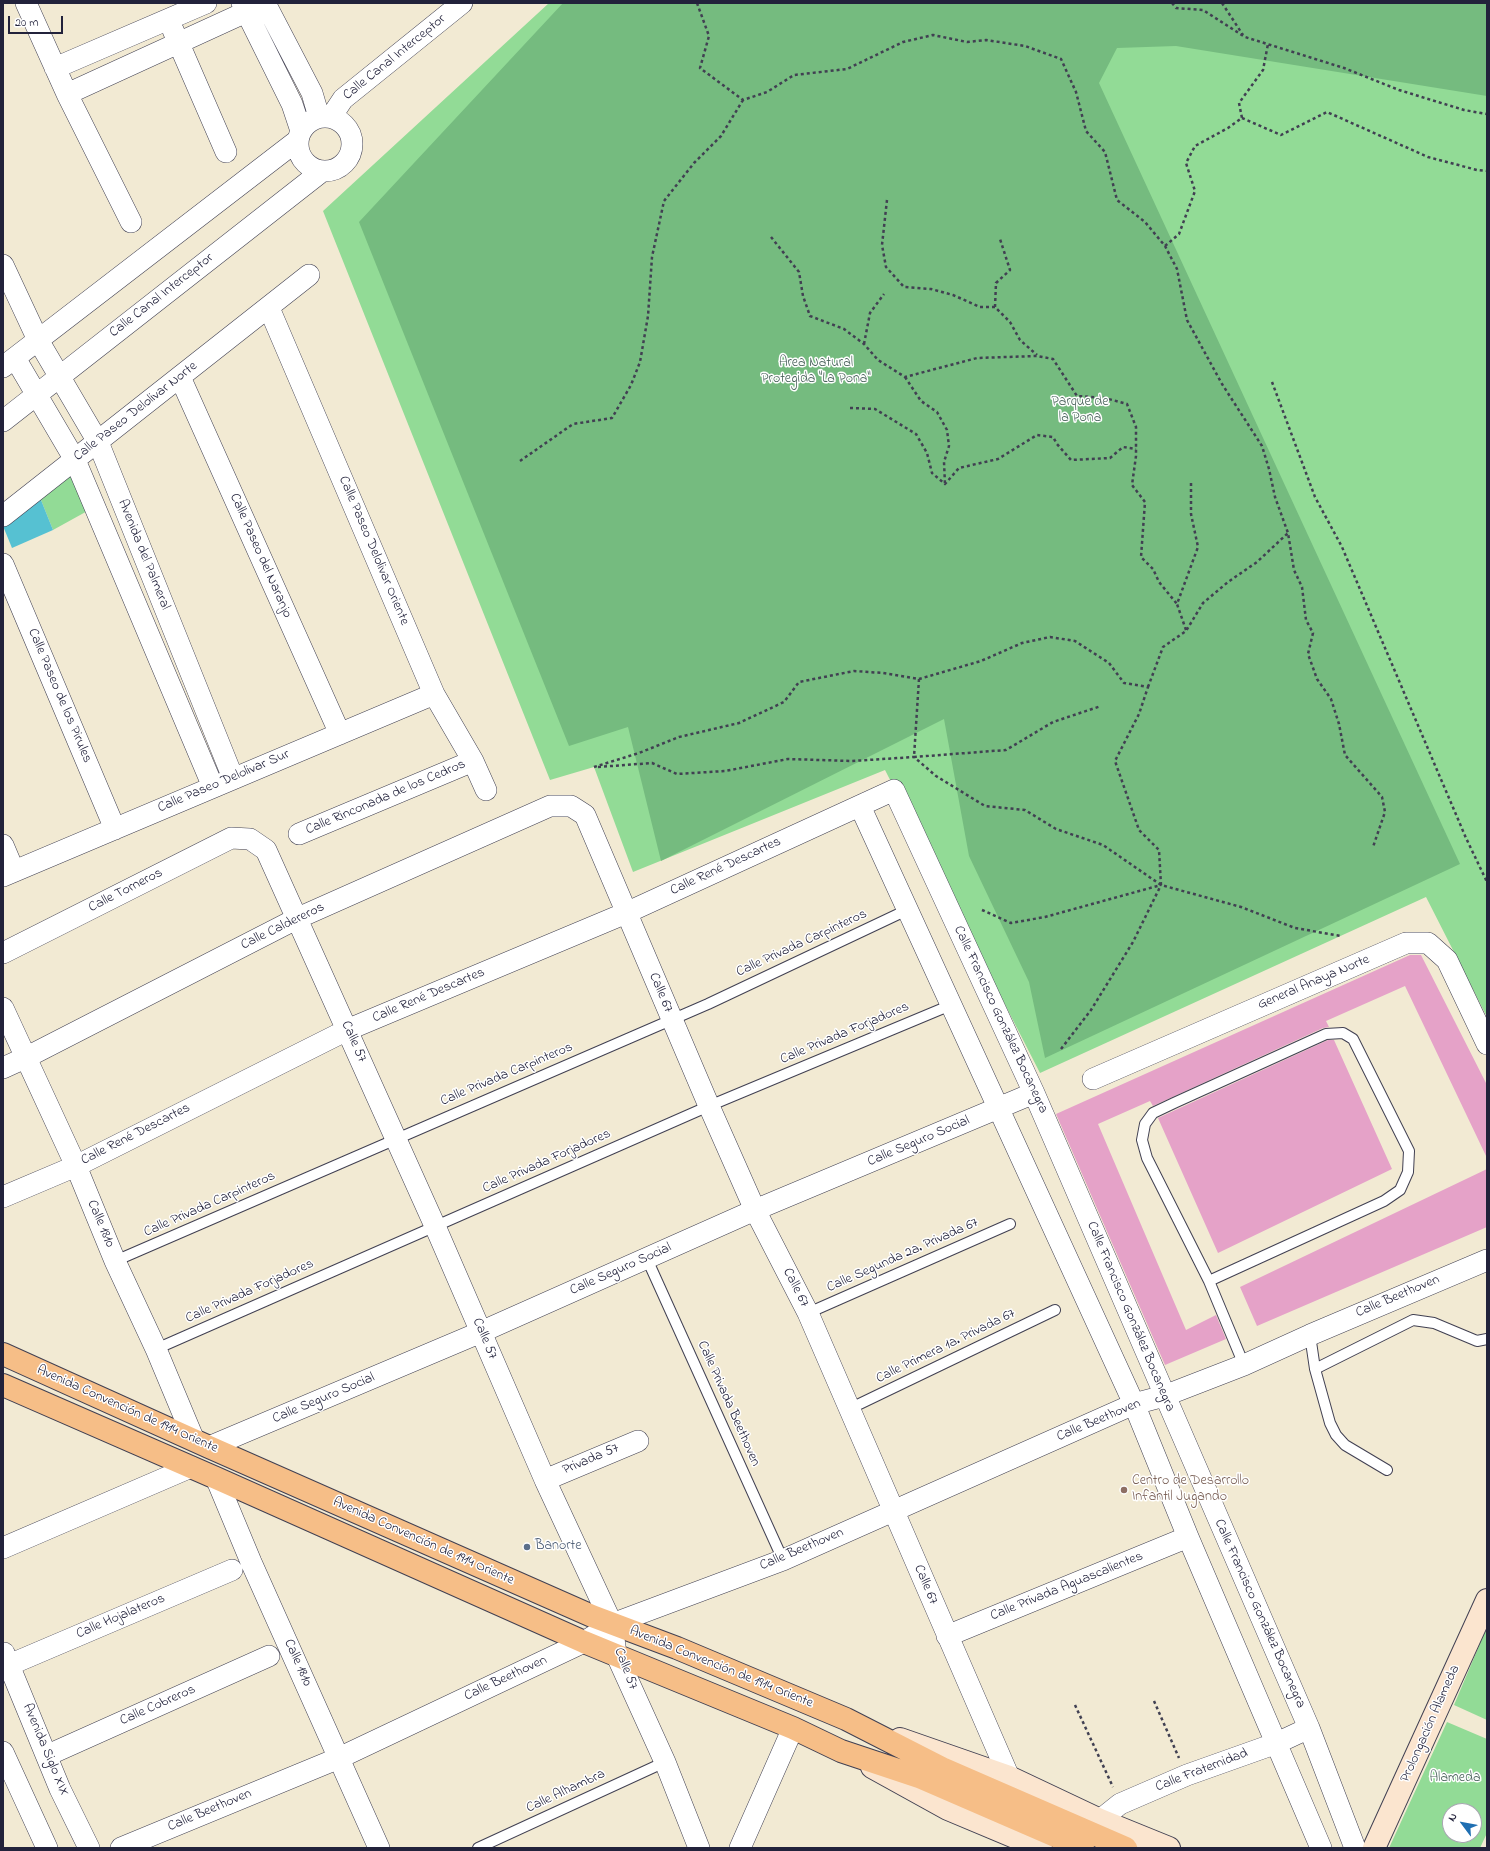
<!DOCTYPE html>
<meta charset="utf-8">
<style>
body{margin:0}
#map{position:relative;width:1490px;height:1851px;overflow:hidden;background:#f2ead3;font-family:"Indie Flower",sans-serif}
canvas{display:block}
.frame{position:absolute;inset:0;border:4px solid #22223b;pointer-events:none}
.north{position:absolute;left:1442px;top:1803px;width:40px;height:40px;box-sizing:border-box;background:#fff;border:1px solid #a7a7b1;border-radius:50%;rotate:302deg;font-size:11px;font-weight:700;line-height:16px;text-align:center;color:#22223b}
.north::after{content:'';display:block;margin:auto;width:14px;height:18px;background:#1f6fb2;clip-path:polygon(50% 0,100% 100%,50% 72%,0 100%)}
.scale{position:absolute;left:8px;top:16px;width:55px;height:18px;box-sizing:border-box;border:2px solid #22223b;border-top:0;padding-left:5px;font-size:12px;line-height:14px;white-space:nowrap;color:#22223b;-webkit-text-stroke:3px #fff;paint-order:stroke}
</style>
<div id="map">
<canvas width="1490" height="1851"></canvas>
<div class="frame"></div>
<div class="north">N</div>
<div class="scale">20 m</div>
</div>
<script>
const c = document.querySelector('canvas').getContext('2d');
c.lineJoin = 'round';
function paint(path, color) { c.fillStyle = color; c.fill(path, 'evenodd'); }
const poly = rows => new Path2D(rows.map(r => 'M' + r).join(''));
function stroke(path, color, width, dash) { c.strokeStyle = color; c.lineWidth = width; c.lineCap = dash ? 'butt' : 'round'; c.setLineDash(dash || []); c.stroke(path); }
function drawText(font, color, halo, rows, align = 'center') {
  c.font = font + ' "Indie Flower",sans-serif'; c.lineWidth = 3; c.setLineDash([]); c.textBaseline = 'middle'; c.strokeStyle = halo; c.fillStyle = color; for (const [text, x, y, turn = 0] of rows) {
    c.save(); c.translate(x, y); c.rotate((+turn || 0) * Math.PI / 180); c.textAlign = isNaN(turn) ? turn : align; if (halo) c.strokeText(text, 0, 0); c.fillText(text, 0, 0); c.restore();
  }
}
const green = poly([
 [549,3,1487,3,1487,1017,1426,897,1040,1073,885,770,633,872,594,767,550,780,323,211],
 [73,462,91,509,53,530,37,490],
 [1487,1627,1487,1720,1454,1705],
 [1447,1722,1487,1739,1487,1833,1480,1848,1389,1848],
 [1450,1811,1474,1811,1474,1835,1450,1835]
]);
const forest = poly([
 [563,3,1487,3,1487,96,1176,46,1117,48,1099,83,1460,864,1045,1058,1029,982,969,856,944,719,661,861,628,727,569,746,359,222]
]);
const water = poly([
 [37,490,53,530,12,548,3,526,3,516]
]);
const building = poly([
 [1410,955,1421,955,1487,1085,1487,1158,1405,986,1326,1021,1329,1027,1323,1028,1153,1106,1150,1101,1098,1124,1186,1330,1216,1315,1226,1339,1165,1365,1056,1114],
 [1328,1040,1334,1040,1392,1169,1218,1253,1158,1118],
 [1487,1169,1487,1227,1257,1326,1240,1287]
]);
const path = poly([
 [697,3,709,36,700,68,743,100,767,92,794,75,847,69,903,42,933,35,967,42,986,40,1025,46,1061,59,1076,92,1086,131,1105,152,1117,200,1145,222,1165,246,1177,269,1187,320,1222,384,1262,446,1269,469,1275,497,1288,533,1294,570,1302,587,1306,620,1313,633,1308,654,1317,679,1331,699,1339,724,1345,755,1382,797,1385,812,1373,847],
 [1172,3,1176,8,1203,10,1245,37,1344,68,1399,90,1464,110,1487,114],
 [1222,3,1243,35],
 [1242,118,1281,135,1327,112,1428,157,1477,170,1487,171],
 [887,200,882,245,886,267,904,287,931,289,953,295,980,307,995,307,1010,322,1020,340,1037,355],
 [771,237,799,272,803,296,810,316,844,329,864,344,878,360,905,377,977,358,1037,356,1053,359,1077,396,1105,398,1127,404,1136,427,1136,456,1132,485,1145,502,1141,557,1153,569,1159,582,1177,604],
 [1165,246,1179,234,1195,191,1186,163,1195,146,1228,128,1242,118,1239,103,1263,70,1268,44],
 [995,307,996,283,1010,270,1000,239],
 [864,344,870,313,884,294],
 [905,377,921,401,937,412,947,430,949,446,944,462,945,484],
 [1272,382,1315,497,1342,547,1466,838,1487,882],
 [850,408,875,409,916,434,927,453,932,473,945,484,959,468,998,459,1037,435,1053,437,1057,444,1071,460,1110,458,1123,447,1136,449],
 [520,461,573,424,612,418,631,385,640,362,648,316,652,257,664,201,694,163,721,136,743,100],
 [1186,630,1177,604,1198,547,1191,514,1191,481],
 [919,679,914,757,1006,750,1053,722,1101,706],
 [1148,687,1163,647,1186,631,1203,603,1228,582,1257,562,1288,533],
 [594,767,639,753,679,737,739,723,784,702,799,682,854,671,883,673,919,679,981,661,1022,643,1050,637,1075,641,1109,663,1124,683,1148,687,1139,714,1115,761,1139,830,1159,850,1161,885,1241,907,1295,928,1341,936],
 [598,767,652,763,677,774,725,771,788,759,852,761,914,757,936,776,985,806,1025,810,1056,829,1103,845,1161,885],
 [982,910,1011,923,1045,917,1161,885],
 [1061,1049,1091,1010,1133,942,1161,885],
 [1154,1701,1179,1758],
 [1075,1705,1113,1787]
]);
const lane = poly([
 [647,1259,783,1560],
 [115,1261,708,1004,907,910],
 [1209,1281,1384,1201,1400,1190,1408,1172,1409,1151,1353,1039,1343,1033,1326,1034,1174,1103,1153,1113,1145,1124,1142,1140,1147,1158,1209,1281,1244,1365],
 [808,1313,1010,1224],
 [1310,1335,1315,1369,1330,1423,1336,1435,1345,1445,1387,1470],
 [156,1349,709,1106,951,1005],
 [1315,1369,1413,1320,1434,1323,1477,1341,1487,1339],
 [849,1409,1055,1310],
 [478,1848,665,1762]
]);
const street = poly([
 [26,3,67,94,131,222],
 [242,3,292,104,301,131],
 [265,3,312,93,319,117],
 [173,30,226,152],
 [55,68,206,3],
 [67,94,246,12,262,3],
 '298 144a27 27 0 1 1 54 0a27 27 0 1 1-54 0Z',
 [331,117,343,99,462,3],
 [3,265,38,340,98,442,233,778],
 [269,308,434,694,473,761,486,790],
 [15,358,75,460,213,787],
 [3,367,298,140],
 [180,377,340,734],
 [3,421,321,172],
 [3,516,309,275],
 [3,564,115,829],
 [860,806,1134,1404,1188,1537,1321,1848],
 [299,834,473,761],
 [3,845,14,871],
 [3,876,434,694],
 [3,953,231,838,250,839,266,850,435,1226,545,1480,612,1624,616,1654,665,1762,699,1848],
 [3,1008,76,1166,115,1261,156,1349,194,1440],
 [3,1068,27,1057,298,918,550,806,571,806,585,815,709,1106,755,1210,808,1313,1009,1777],
 [1093,1079,1406,943,1428,943,1447,960,1487,1044],
 [3,1197,76,1166,347,1030,626,913,894,790,1034,1093,1309,1728,1355,1848],
 [209,1447,481,1332,755,1210,1034,1093],
 [216,1478,251,1562,379,1848],
 [545,1480,638,1441],
 [3,1548,191,1467],
 [947,1636,1188,1537],
 [4,1653,60,1789,89,1848],
 [9,1665,232,1570],
 [3,1752,47,1848],
 [48,1755,269,1656],
 [1100,1820,1120,1804,1187,1775,1277,1743,1309,1728],
 [121,1848,339,1758,584,1642,612,1624,783,1560,1134,1404,1164,1396,1244,1365,1310,1335,1487,1260],
 [740,1848,793,1728]
]);
const secondary = poly([
 [900,1739,1009,1777,1100,1820,1169,1848],
 [872,1767,948,1809,1041,1848],
 [1374,1848,1487,1600]
]);
const primary = poly([
 [3,1354,209,1447,592,1616,677,1648,846,1719,942,1768,1126,1848],
 [3,1385,216,1478,584,1642,793,1728,841,1751,919,1777,1083,1848]
]);
const markers = [
 [1124,1490,4,"#8d6e63"],
 [527,1547,4,"#5c6f8a"]
];
const streetNames = [
 ["Calle Canal Interceptor",395,58,-39],
 ["Calle Canal Interceptor",162,296,-38],
 ["Calle Paseo Delolivar Norte",136,412,-38],
 ["Calle Paseo Delolivar Oriente",373,551,67],
 ["Avenida del Palmeral",143,555,68],
 ["Calle Paseo del Naranjo",260,556,66],
 ["Calle Paseo de los Pirules",59,696,67],
 ["Calle Paseo Delolivar Sur",224,782,-23],
 ["Calle Rinconada de los Cedros",386,798,-23],
 ["Calle René Descartes",726,867,-25],
 ["Calle Torneros",126,891,-27],
 ["Calle Caldereros",283,927,-26],
 ["Calle Privada Carpinteros",802,944,-25],
 ["General Anaya Norte",1314,983,-23],
 ["Calle 67",660,993,67],
 ["Calle René Descartes",429,996,-23],
 ["Calle Francisco González Bocanegra",1000,1020,65],
 ["Calle Privada Forjadores",845,1034,-23],
 ["Calle 57",353,1042,66],
 ["Calle Privada Carpinteros",507,1075,-23],
 ["Calle René Descartes",136,1135,-27],
 ["Calle Seguro Social",919,1142,-23],
 ["Calle Privada Forjadores",547,1162,-24],
 ["Calle Privada Carpinteros",210,1205,-24],
 ["Calle 1810",100,1224,67],
 ["Calle Segunda 2a. Privada 67",903,1256,-24],
 ["Calle Seguro Social",621,1270,-24],
 ["Calle 67",795,1288,63],
 ["Calle Privada Forjadores",250,1292,-24],
 ["Calle Beethoven",1398,1297,-23],
 ["Calle Francisco González Bocanegra",1130,1317,67],
 ["Calle 57",484,1339,67],
 ["Calle Primera 1a. Privada 67",946,1347,-26],
 ["Calle Seguro Social",324,1399,-23],
 ["Calle Privada Beethoven",728,1404,66],
 ["Avenida Convención de 1914 Oriente",127,1410,24],
 ["Calle Beethoven",1099,1421,-23],
 ["Privada 57",591,1460,-23],
 ["Avenida Convención de 1914 Oriente",423,1542,24],
 ["Calle Beethoven",802,1550,-23],
 ["Calle 67",925,1585,67],
 ["Calle Privada Aguascalientes",1067,1587,-22],
 ["Calle Francisco González Bocanegra",1259,1614,66],
 ["Calle Hojalateros",121,1617,-23],
 ["Calle 1810",297,1663,66],
 ["Avenida Convención de 1914 Oriente",721,1668,22],
 ["Calle 57",625,1669,69],
 ["Calle Beethoven",506,1679,-25],
 ["Calle Cobreros",158,1706,-24],
 ["Prolongación Alameda",1431,1724,-66],
 ["Avenida Siglo XIX",45,1750,67],
 ["Calle Fraternidad",1202,1771,-21],
 ["Calle Alhambra",566,1792,-25],
 ["Calle Beethoven",210,1811,-23]
];
const parkNames = [
 ["Area Natural",816,364],
 ["Protegida \"La Pona\"",816,380],
 ["Parque de",1080,403],
 ["la Pona",1080,419],
 ["Alameda",1455,1779]
];
const educationNames = [
 ["Centro de Desarrollo",1132,1482],
 ["Infantil Jugando",1132,1498]
];
const serviceNames = [
 ["Banorte",535,1547]
];
paint(green, '#92db96');
paint(forest, '#75bb7f');
paint(water, '#56c1d2');
paint(building, '#e5a2c8');
stroke(lane, '#414052', 12);
stroke(street, '#414052', 22);
stroke(secondary, '#414052', 24);
stroke(primary, '#414052', 24);
stroke(path, '#414052', 2.5, [3, 3]);
stroke(lane, '#fff', 10);
stroke(street, '#fff', 21);
stroke(secondary, '#fbe5cf', 22);
stroke(primary, '#f6be87', 22);
for (const [x, y, r, color] of markers) { const dot = new Path2D(); dot.arc(x, y, r, 0, 2 * Math.PI); c.fillStyle = color; c.fill(dot); stroke(dot, '#fff', 1.5); }
drawText('14px', '#22223b', '#fff', streetNames);
drawText('14px', '#49635b', '#fff', parkNames);
drawText('14px', '#785e54', '#fff', educationNames, 'left');
drawText('14px', '#4e5e75', '#fff', serviceNames, 'left');
</script>
